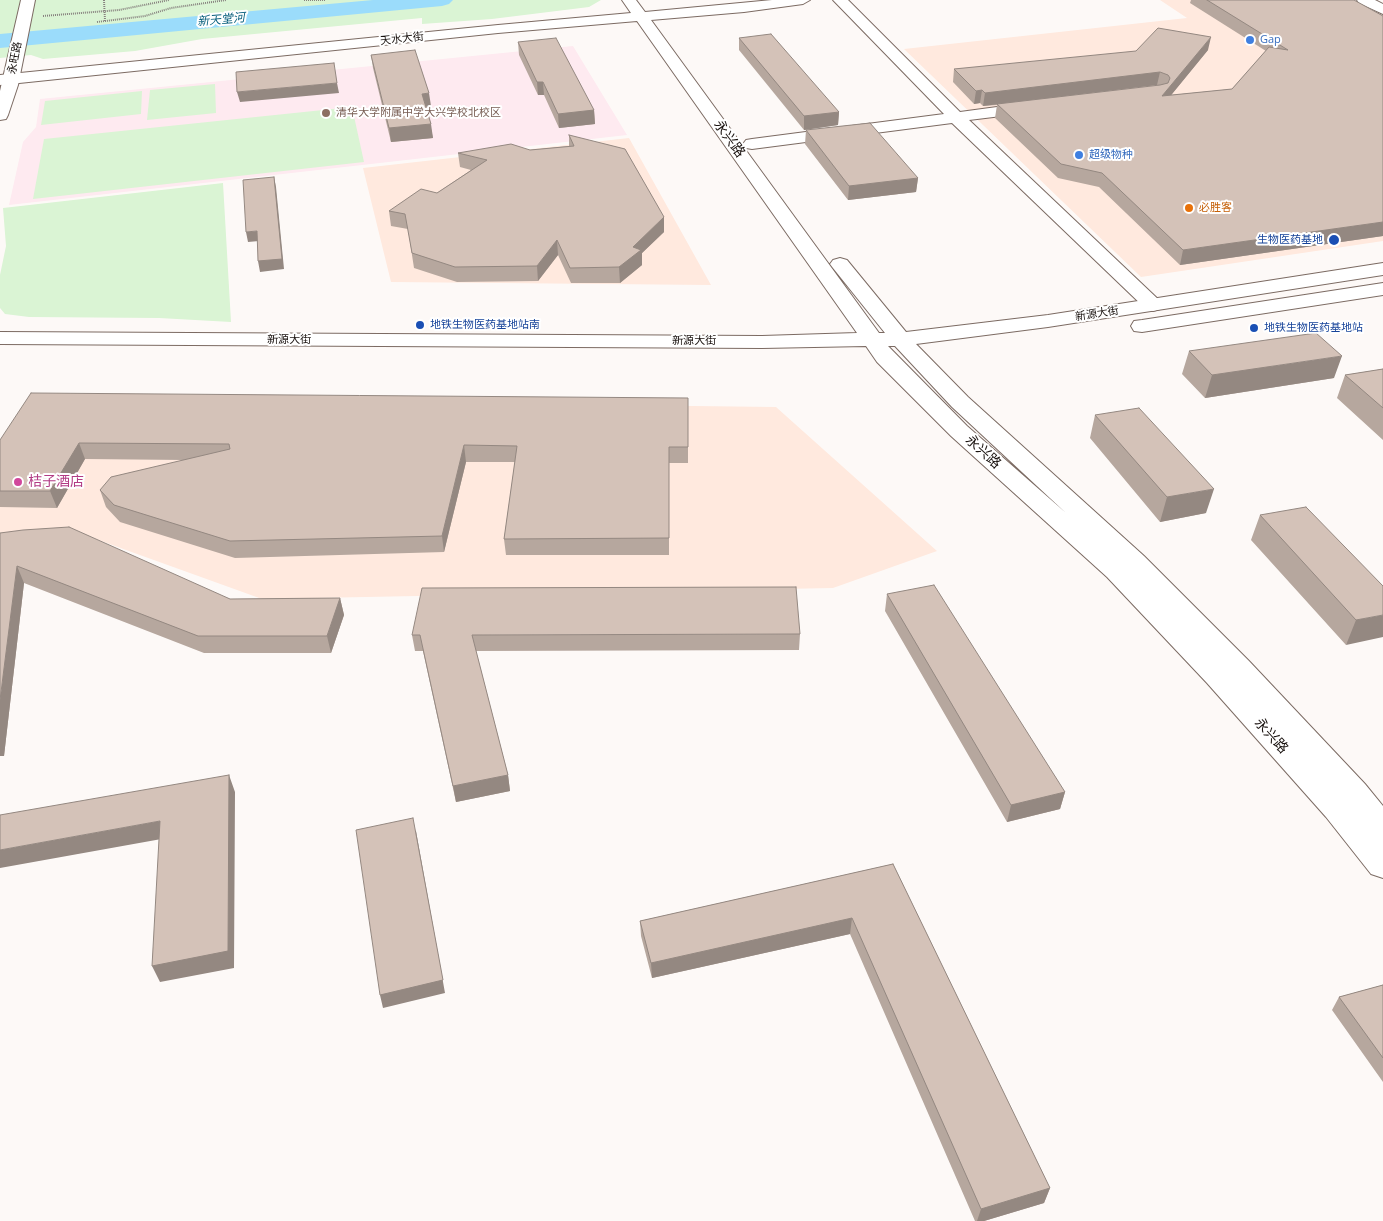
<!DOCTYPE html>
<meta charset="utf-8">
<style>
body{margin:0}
canvas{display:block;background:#fdf9f7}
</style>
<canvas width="1383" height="1221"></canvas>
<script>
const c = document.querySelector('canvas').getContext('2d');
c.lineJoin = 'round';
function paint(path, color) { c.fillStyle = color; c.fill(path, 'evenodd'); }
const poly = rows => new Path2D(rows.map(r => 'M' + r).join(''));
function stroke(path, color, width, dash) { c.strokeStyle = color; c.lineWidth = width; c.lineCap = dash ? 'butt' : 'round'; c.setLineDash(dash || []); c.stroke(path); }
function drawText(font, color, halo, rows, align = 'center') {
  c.font = font + ' "Open Sans","Noto Sans SC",sans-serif'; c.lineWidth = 4; c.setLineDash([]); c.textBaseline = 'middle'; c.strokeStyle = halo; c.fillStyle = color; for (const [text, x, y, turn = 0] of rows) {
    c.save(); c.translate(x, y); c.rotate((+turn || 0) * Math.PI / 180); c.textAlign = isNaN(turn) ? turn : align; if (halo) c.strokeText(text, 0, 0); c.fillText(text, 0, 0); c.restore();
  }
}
const built = poly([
 [1160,0,1323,0,1383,35,1383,241,1141,277,904,49,1187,18],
 [629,138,711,285,391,282,363,168],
 [29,398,776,407,937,551,833,588,262,599,90,537,0,542,0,444]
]);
const education = poly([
 [573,46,627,135,9,205,23,142,36,127,40,99]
]);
const green = poly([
 [0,0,601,0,589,7,492,19,422,24,422,18,202,39,135,51,43,59,31,55,0,58],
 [215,84,216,113,147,120,150,90],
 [142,91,141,114,41,125,45,101],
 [352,107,364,162,33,199,44,139],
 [223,183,231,322,159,318,29,317,5,314,0,308,0,275,6,246,3,208]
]);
const river = poly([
 [373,0,453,0,449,4,442,6,0,48,0,34,373,0]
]);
const path = poly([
 [104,0,105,21],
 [304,0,325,0],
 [43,16,119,10,169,0],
 [97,22,145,16,171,8,226,0]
]);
const minor = poly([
 [21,0,35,0,18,85,8,115,6,119,0,120,0,91,21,0],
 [833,0,848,0,960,112,1034,102,1040,104,1042,107,1040,110,1034,112,969,120,1160,301,1163,305,1160,309,1153,311,1146,309,952,123,752,149,746,148,743,144,746,140,752,139,944,114,833,0],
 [1357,0,1375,0,1383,4,1383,14,1359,3,1357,0]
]);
const major = poly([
 [622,0,636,0,645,12,772,0,810,0,803,4,744,12,651,20,879,333,885,333,833,268,830,264,833,260,840,258,847,260,906,332,1048,315,1383,263,1383,275,1048,327,916,344,968,397,1144,556,1249,661,1365,784,1383,806,1383,878,1371,874,1326,817,1207,683,1107,577,951,436,877,362,866,346,762,348,0,344,0,332,762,336,857,333,637,21,498,33,0,85,0,75,498,25,631,13,622,0],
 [888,346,895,346,952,407,1066,513,967,426,888,346],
 [1383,283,1383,295,1142,332,1134,331,1131,326,1134,321,1142,320,1383,283]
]);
const wall = poly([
 [1191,0,1354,0,1383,16,1383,236,1180,265,1099,187,1058,178,995,118,997,105,983,106,980,103,974,104,953,82,954,69,1208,50,1171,95,1232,89,1266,51,1190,3],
 [1157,85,1158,86,1047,98],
 [739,38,839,112,838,125,804,130,739,50],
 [518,42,594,110,595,124,559,128,544,95,538,95,519,55],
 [371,55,431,106,426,107,433,138,391,142,373,68],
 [806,130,918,178,916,192,848,200,805,144],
 [569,135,664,232,642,253,642,265,620,283,571,283,558,255,538,281,457,282,414,268,408,229,391,226,389,211,437,193,471,170,460,167,458,153,530,150,569,146],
 [1189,351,1334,378,1205,398,1182,374],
 [1383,369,1383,440,1337,398,1345,375],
 [688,398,688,463,669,463,669,555,506,555,504,539,515,462,466,462,444,552,235,558,120,522,106,507,100,490,184,460,85,459,57,508,0,507,0,440],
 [1095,415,1206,513,1160,522,1090,438],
 [1260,515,1383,586,1346,645,1251,540],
 [0,533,230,599,340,598,344,615,331,653,204,653,24,583,4,756],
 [887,594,1065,792,1060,809,1007,822,885,611],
 [800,634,799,650,476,651,508,775,510,791,456,802,423,651,415,651,412,635],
 [893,864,1050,1188,1044,1203,984,1221,975,1221,850,934,652,978,641,936,640,921],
 [1383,985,1383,1082,1332,1010,1339,997]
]);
const shadedWall = poly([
 [1211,37,1208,50,1159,110,1162,96],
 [1160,72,1157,85,983,106,985,93],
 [537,82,543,82,544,95,538,95],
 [337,83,339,93,240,102,237,92],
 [982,90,980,103,974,104,976,91],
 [429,93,431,106,423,107,422,94],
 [594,110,595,124,559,128,558,114],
 [839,112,838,125,804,130,804,116],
 [431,124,433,138,391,142,389,128],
 [274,177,276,187,284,269,260,272,258,261],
 [918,178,916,192,848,200,849,186],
 [664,217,664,232,642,253,642,265,620,283,619,267,633,247],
 [1383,222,1383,236,1180,265,1183,250],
 [257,231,259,241,248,242,246,232],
 [557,240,558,255,538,281,537,266],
 [1342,356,1334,378,1205,398,1212,375],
 [79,443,85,459,57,508,50,491],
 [464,445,466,462,444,552,442,536],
 [1214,489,1206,513,1160,522,1167,497],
 [17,566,24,583,4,756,0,756,0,700],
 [340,598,344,615,331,653,327,636],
 [1383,615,1383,637,1346,645,1356,620],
 [229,775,235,792,234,968,160,982,152,966],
 [508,775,510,791,456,802,453,786],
 [1065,792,1060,809,1007,822,1011,805],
 [160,821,167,838,0,868,0,850],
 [416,831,445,993,383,1008,380,995],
 [852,918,850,934,652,978,651,963],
 [1050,1188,1044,1203,984,1221,977,1221,981,1209]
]);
const building = poly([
 [1207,0,1354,0,1383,16,1383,222,1183,250,1102,173,1061,164,997,104,1160,85,1168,83,1170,78,1168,75,1160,72,985,93,982,90,976,91,954,69,1136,51,1158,28,1211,37,1162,96,1232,89,1269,47,1288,50,1207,0],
 [771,34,839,112,804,116,739,38,771,34],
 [556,38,594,110,558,114,543,82,537,82,518,42,556,38],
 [415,50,429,93,422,94,431,124,389,128,371,55,415,50],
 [334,63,337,83,237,92,236,72,334,63],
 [870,123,918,178,849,186,806,130,870,123],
 [569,135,625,149,664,217,633,247,641,250,619,267,570,268,557,240,537,266,455,267,412,253,405,214,389,211,421,189,437,193,487,160,458,153,511,144,530,150,574,146,569,135],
 [274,177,282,259,258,261,257,231,246,232,243,180,274,177],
 [1316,333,1342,356,1212,375,1189,351,1316,333],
 [1383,369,1383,408,1345,375,1383,369],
 [31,393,688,398,688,447,669,447,669,538,504,539,517,446,464,445,442,536,230,541,114,505,100,490,111,477,230,449,229,444,79,443,50,491,0,491,0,440,31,393],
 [1139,408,1214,489,1167,497,1095,415,1139,408],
 [1306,507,1383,586,1383,615,1356,620,1260,515,1306,507],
 [69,527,230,599,340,598,327,636,198,636,17,566,0,700,0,533,23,530,69,527],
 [934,585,1065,792,1011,805,887,594,934,585],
 [796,587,800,634,472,635,508,775,453,786,420,635,412,635,422,588,796,587],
 [229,775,228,951,152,966,160,821,0,850,0,815,229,775],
 [413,818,443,980,380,995,356,830,413,818],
 [893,864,1050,1188,981,1209,852,918,651,963,640,921,893,864],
 [1383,985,1383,1058,1339,997,1383,985]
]);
const markers = [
 [1250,40,5,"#3f7fe0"],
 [326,113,5,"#8d6e63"],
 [1079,155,5,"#3f7fe0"],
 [1189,208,5,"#e8710a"],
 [1334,240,6,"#1a4fb4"],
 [420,325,5,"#1a4fb4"],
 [1254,328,5,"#1a4fb4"],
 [18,482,5,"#d1479c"]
];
const farStreetnames = [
 ["天水大街",402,39,-6],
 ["永旺路",15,58,-79],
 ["新源大街",1097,314,-9],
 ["新源大街",289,340],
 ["新源大街",694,341]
];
const farShopnames = [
 ["Gap",1260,40],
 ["超级物种",1089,155]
];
const farEducationnames = [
 ["清华大学附属中学大兴学校北校区",336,113]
];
const farFoodnames = [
 ["必胜客",1199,208]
];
const farTransitnames = [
 ["生物医药基地",1323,240,"right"],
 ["地铁生物医药基地站南",430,325],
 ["地铁生物医药基地站",1264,328]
];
const farWaternames = [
 ["新天堂河",221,20,-5]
];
const streetNames = [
 ["永兴路",729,139,54],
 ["永兴路",983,452,42],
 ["永兴路",1271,736,48]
];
const hotelNames = [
 ["桔子酒店",28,482]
];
paint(built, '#ffe9de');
paint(education, '#feeaf0');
paint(green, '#daf4d4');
paint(river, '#9bdcfb');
stroke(minor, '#7c6b63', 2);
stroke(major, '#7c6b63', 2);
stroke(path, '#86807e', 2, [1, 1]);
paint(minor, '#fff');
paint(major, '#fff');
paint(wall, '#b6a79e');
paint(shadedWall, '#948881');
paint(building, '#d4c2b8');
stroke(building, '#948881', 1);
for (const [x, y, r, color] of markers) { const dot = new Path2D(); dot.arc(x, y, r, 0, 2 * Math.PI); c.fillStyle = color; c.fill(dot); stroke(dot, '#fff', 2); }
drawText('11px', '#1a1310', '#fff', farStreetnames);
drawText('11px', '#366cbe', '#fff', farShopnames, 'left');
drawText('11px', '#785e54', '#fff', farEducationnames, 'left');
drawText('11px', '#c56008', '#fff', farFoodnames, 'left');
drawText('11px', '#164399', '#fff', farTransitnames, 'left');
drawText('italic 12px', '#055d7b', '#fff', farWaternames);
drawText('14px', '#1a1310', '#fff', streetNames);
drawText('14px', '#b23c85', '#fff', hotelNames, 'left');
</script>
